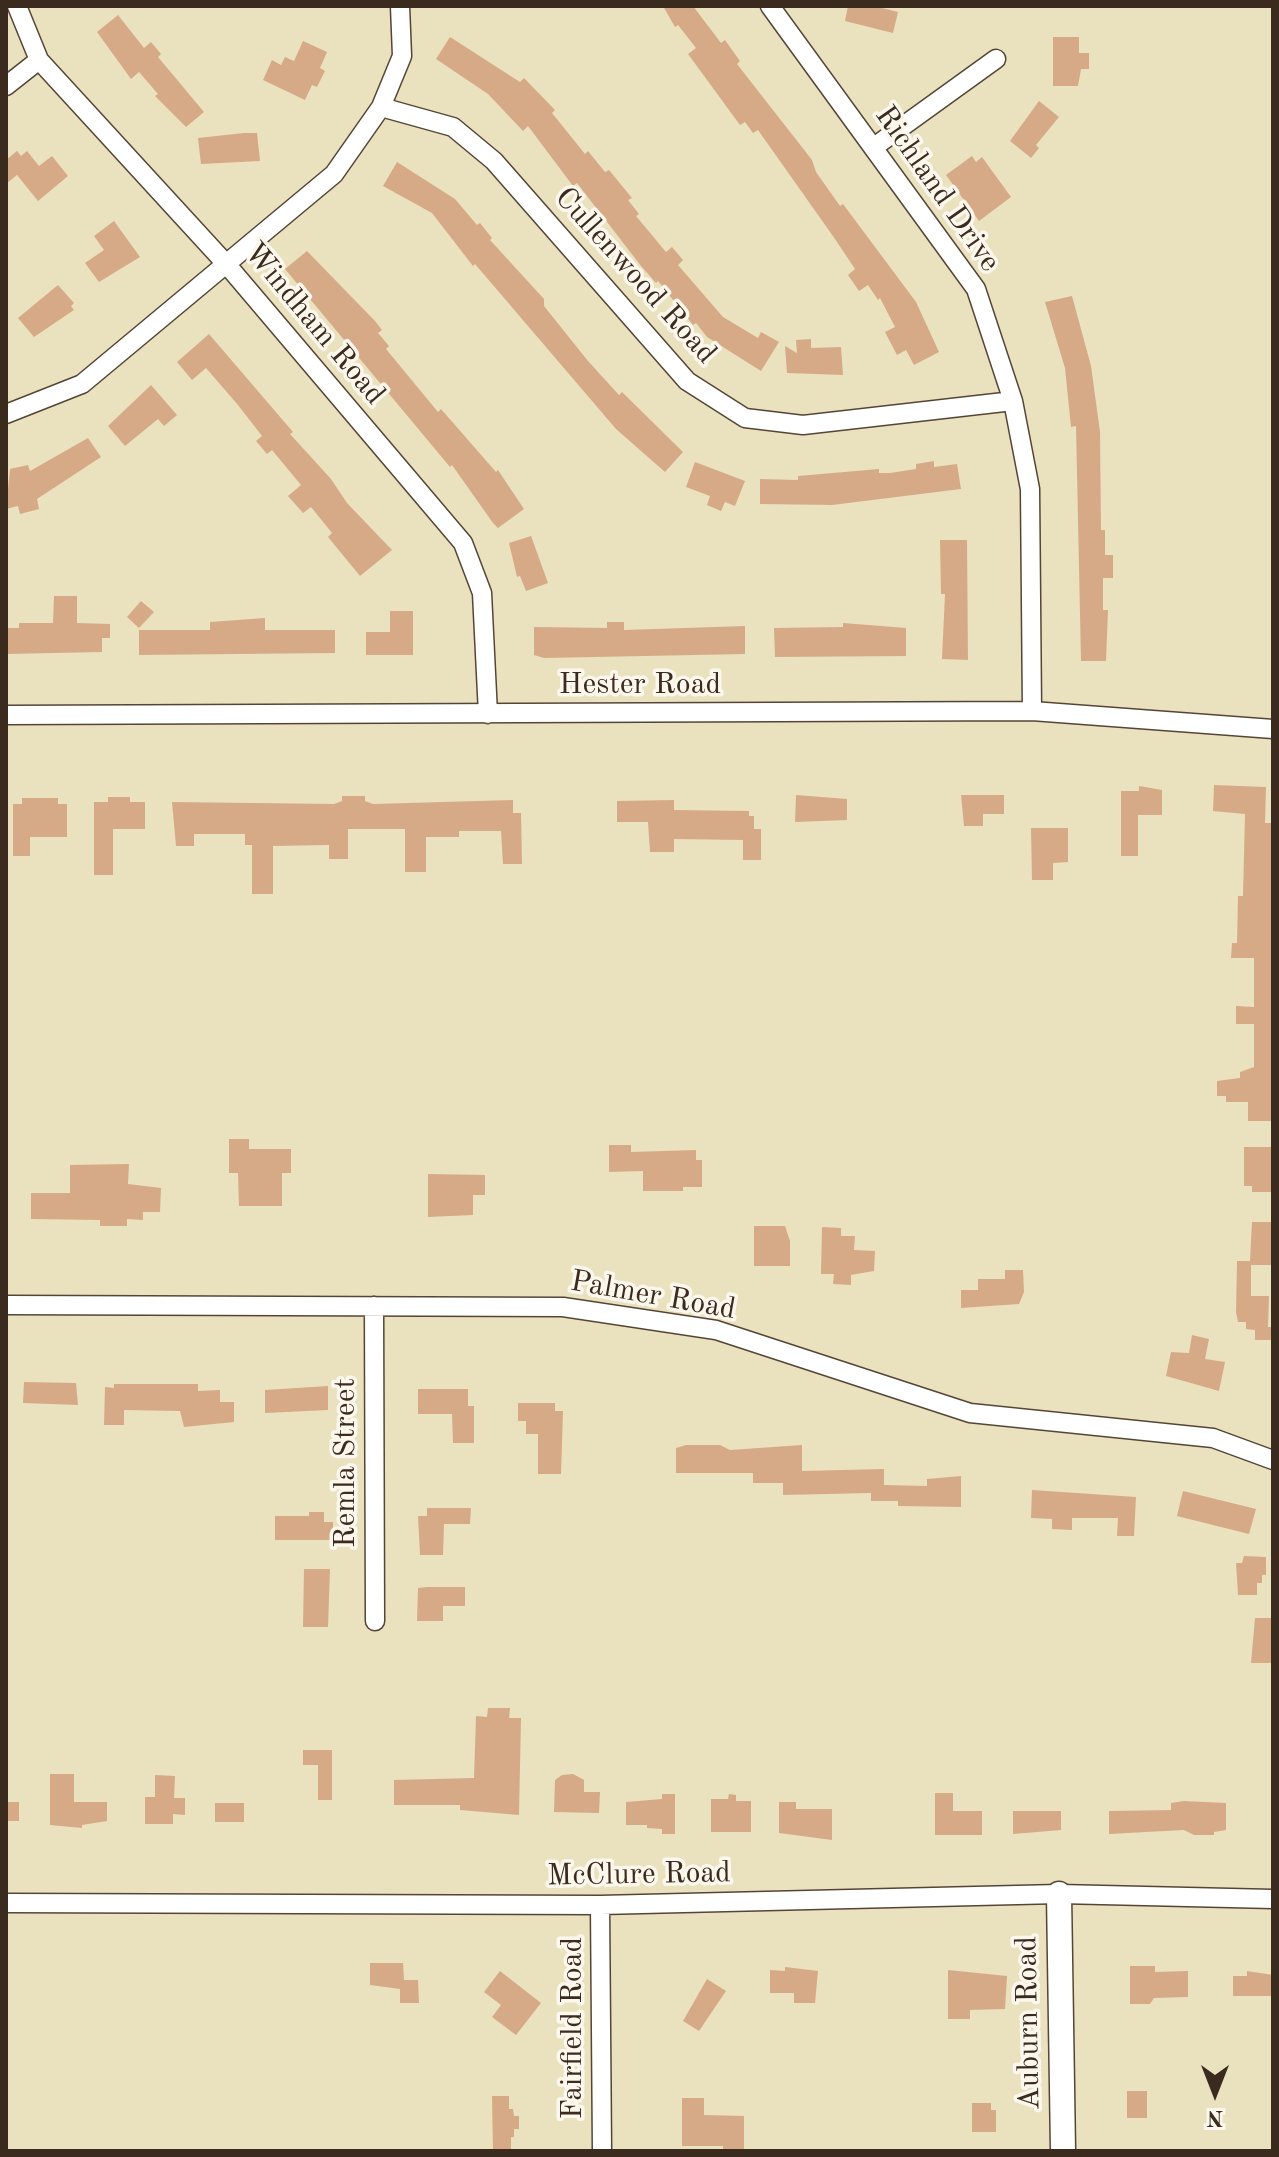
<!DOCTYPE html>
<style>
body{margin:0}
#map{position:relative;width:1279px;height:2157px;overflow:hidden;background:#eae1be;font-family:"Old Standard TT",serif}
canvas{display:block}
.frame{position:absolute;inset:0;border:8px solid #3b2a1e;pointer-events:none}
.north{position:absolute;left:1175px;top:2053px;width:80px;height:80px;-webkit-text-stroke:6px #fbf7ec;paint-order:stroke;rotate:180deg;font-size:22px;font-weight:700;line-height:32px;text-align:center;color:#3b2a1e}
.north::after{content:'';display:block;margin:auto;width:28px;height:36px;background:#3b2a1e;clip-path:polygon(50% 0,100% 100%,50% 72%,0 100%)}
</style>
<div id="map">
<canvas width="1279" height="2157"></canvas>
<div class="frame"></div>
<div class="north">N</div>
</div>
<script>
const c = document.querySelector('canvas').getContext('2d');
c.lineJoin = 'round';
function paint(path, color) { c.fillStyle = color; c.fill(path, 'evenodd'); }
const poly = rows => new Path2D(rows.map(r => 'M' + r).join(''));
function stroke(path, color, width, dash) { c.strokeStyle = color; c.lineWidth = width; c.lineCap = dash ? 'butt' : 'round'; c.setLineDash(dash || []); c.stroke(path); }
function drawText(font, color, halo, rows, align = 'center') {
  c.font = font + ' "Old Standard TT",serif'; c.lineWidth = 7; c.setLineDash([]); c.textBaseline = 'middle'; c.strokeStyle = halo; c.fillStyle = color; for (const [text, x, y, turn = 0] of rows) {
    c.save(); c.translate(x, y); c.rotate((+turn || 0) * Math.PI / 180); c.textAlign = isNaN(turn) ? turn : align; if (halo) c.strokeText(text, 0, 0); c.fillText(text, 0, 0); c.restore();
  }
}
const building = poly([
 [663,6,693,6,721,43,725,40,740,61,737,64,812,160,816,172,840,206,843,204,916,302,939,352,914,365,906,350,897,355,885,332,895,327,880,298,878,300,868,285,859,291,848,275,855,269,835,239,758,130,753,133,745,122,740,125,688,54,696,48,678,25,675,27],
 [848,6,874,6,898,12,893,33,845,21],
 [118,15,144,48,151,42,161,54,158,57,204,112,186,127,155,96,158,94,139,72,131,79,97,32],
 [450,37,520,82,524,78,555,110,552,113,585,154,588,151,605,172,609,170,632,198,628,200,639,214,636,216,666,252,672,247,683,260,678,265,723,317,758,338,761,332,779,342,761,371,707,337,696,323,693,325,658,281,656,283,641,266,577,183,573,186,528,126,523,131,488,94,436,59],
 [1053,37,1079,37,1079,53,1089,53,1089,69,1081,69,1078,86,1053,86],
 [303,41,327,52,320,68,325,71,317,87,312,85,305,100,263,80,272,60,281,65,285,57,294,61],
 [1039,101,1059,117,1036,145,1039,148,1031,158,1010,141],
 [244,133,257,133,260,161,201,164,198,138],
 [17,151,21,156,27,151,39,166,52,156,68,176,38,201,17,175,6,184,6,160],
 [972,156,976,162,982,157,1011,197,979,221,946,175],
 [397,162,455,199,477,225,480,223,492,238,490,240,544,299,544,306,588,361,619,395,622,392,683,452,665,472,616,429,475,264,473,266,432,213,383,186],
 [114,221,140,257,99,282,85,263,104,250,94,236],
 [307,251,375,321,382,330,378,333,389,346,386,349,438,412,441,409,496,472,498,470,524,509,498,528,493,523,452,465,450,467,285,269],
 [58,285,74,303,71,306,74,310,34,337,18,318],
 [1072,296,1091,366,1100,432,1101,530,1105,530,1105,555,1113,555,1113,578,1103,578,1103,610,1108,610,1106,661,1081,661,1076,426,1071,427,1065,368,1045,302],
 [209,334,293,432,290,434,331,479,347,503,392,550,360,576,328,537,332,533,311,507,303,513,288,496,301,485,272,450,267,454,256,441,262,436,238,405,206,368,192,380,177,362],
 [811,339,811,348,841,347,843,375,787,373,785,346,797,353,796,340],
 [151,385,177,415,164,426,158,419,125,446,108,426],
 [88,438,101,457,37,499,39,509,20,514,18,506,6,509,10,469,28,465,30,471],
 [934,461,934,467,957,464,961,489,832,505,760,504,760,479,798,480,798,476,879,469,879,473,890,473,916,469,916,464],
 [695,462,745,481,735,506,725,502,721,511,707,505,710,496,686,487],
 [531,536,548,583,526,591,520,576,517,577,509,543],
 [940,540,967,540,968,660,942,659,945,594,941,594],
 [54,596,77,596,77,623,110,624,110,638,102,638,102,652,6,654,6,628,19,628,19,623,53,623],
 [141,601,154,612,139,628,127,617],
 [390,611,413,611,413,655,366,655,366,632,390,632],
 [265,618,265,630,335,630,335,653,139,655,139,630,210,630,210,622],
 [607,622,624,622,624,630,745,626,745,654,544,658,534,655,534,627,607,628],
 [843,623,906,628,906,656,775,657,774,628,843,627],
 [1214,785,1266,787,1265,823,1273,823,1273,1121,1248,1121,1248,1102,1226,1102,1226,1096,1217,1096,1217,1081,1240,1078,1240,1072,1254,1067,1254,1024,1236,1024,1236,1006,1254,1007,1254,958,1231,958,1232,943,1237,943,1238,896,1243,896,1245,814,1213,811],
 [1139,786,1162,790,1162,815,1138,815,1138,856,1121,856,1121,791,1139,791],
 [796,795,847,799,847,820,795,822],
 [961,795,1004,795,1004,814,983,814,983,826,964,826],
 [342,796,365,796,365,801,373,804,513,800,513,813,521,813,522,864,503,864,501,831,459,831,459,837,426,837,426,872,405,872,405,829,348,829,348,859,329,859,329,845,273,846,273,894,252,894,252,845,245,845,245,834,194,834,194,846,176,846,172,802,334,804,342,801],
 [108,797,130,797,130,802,145,802,145,829,113,829,113,875,94,875,94,802,108,802],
 [22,798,58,798,58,804,67,804,67,837,30,837,30,856,13,856,13,804,22,804],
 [674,800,674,810,749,811,749,816,754,816,754,829,761,829,761,860,743,860,743,840,674,839,674,852,650,852,648,822,617,822,617,801],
 [1031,828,1068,828,1068,862,1053,863,1053,880,1032,880],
 [229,1139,249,1139,249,1149,291,1149,291,1173,282,1173,282,1206,239,1206,238,1173,229,1173],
 [609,1145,631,1145,631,1152,696,1150,696,1160,702,1160,702,1187,683,1187,683,1191,643,1191,643,1171,609,1172],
 [1244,1147,1273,1147,1273,1192,1252,1192,1252,1186,1244,1186],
 [129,1164,128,1184,161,1188,160,1212,143,1212,143,1220,127,1219,127,1226,100,1226,100,1220,31,1219,31,1193,70,1193,70,1165],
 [428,1174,485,1175,485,1195,473,1195,473,1215,428,1217],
 [1252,1222,1272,1222,1272,1265,1251,1265,1251,1296,1269,1296,1268,1327,1273,1327,1273,1340,1255,1340,1255,1330,1246,1329,1246,1322,1238,1322,1236,1312,1237,1261,1250,1261],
 [754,1226,785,1226,790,1241,790,1266,754,1266],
 [822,1227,841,1228,841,1236,855,1236,854,1250,875,1251,874,1271,851,1275,851,1285,833,1284,834,1274,821,1274],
 [1005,1270,1023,1270,1024,1292,1019,1304,961,1308,961,1290,978,1290,978,1279,1005,1279],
 [1192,1335,1209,1339,1205,1359,1225,1362,1219,1391,1166,1376,1171,1352,1189,1353],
 [24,1382,76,1383,78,1405,23,1403],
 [114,1384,198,1384,198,1391,220,1390,220,1402,234,1402,234,1422,184,1427,180,1411,124,1410,124,1425,104,1425,105,1387,114,1388],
 [328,1386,328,1410,265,1413,265,1390],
 [418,1389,468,1389,468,1406,474,1406,474,1443,453,1443,452,1414,418,1414],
 [518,1403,555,1403,555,1411,563,1411,561,1474,538,1474,538,1434,526,1434,526,1421,518,1421],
 [686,1445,720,1445,730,1450,802,1445,802,1471,884,1469,884,1485,927,1486,927,1479,961,1476,961,1507,898,1506,898,1501,871,1501,871,1493,783,1495,783,1483,753,1483,753,1473,676,1473,676,1448],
 [1032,1490,1136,1497,1134,1536,1117,1536,1118,1518,1072,1518,1072,1530,1052,1529,1052,1519,1031,1518],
 [1183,1491,1256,1509,1249,1534,1177,1516],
 [427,1508,471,1508,470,1524,444,1524,443,1555,420,1555,418,1516,427,1516],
 [309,1512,324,1512,324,1522,333,1522,333,1540,275,1540,275,1516,309,1516],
 [1244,1556,1266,1557,1266,1575,1262,1575,1262,1583,1257,1583,1257,1595,1238,1595,1236,1563,1242,1563],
 [304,1569,330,1569,328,1627,303,1627],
 [427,1587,465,1587,465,1606,443,1606,443,1621,417,1621,418,1588],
 [1255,1618,1272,1618,1273,1663,1251,1663],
 [488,1708,510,1708,509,1718,521,1718,519,1815,460,1810,460,1805,394,1805,394,1780,474,1778,476,1716,487,1717],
 [303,1750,332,1750,332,1800,318,1800,318,1765,303,1765],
 [50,1774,74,1774,74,1802,107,1802,107,1821,82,1825,82,1828,50,1825],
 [573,1774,584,1780,584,1792,600,1792,599,1813,554,1812,555,1780,562,1775],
 [155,1775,175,1776,174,1798,185,1798,185,1815,173,1814,173,1824,145,1824,145,1797,155,1797],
 [935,1793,953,1793,953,1811,982,1811,982,1835,935,1835],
 [662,1794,675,1794,675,1834,662,1834,662,1829,647,1828,647,1825,626,1825,626,1802,662,1799],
 [729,1794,736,1795,736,1801,751,1801,751,1832,711,1832,711,1799,728,1799],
 [1184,1801,1226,1803,1226,1830,1214,1832,1214,1835,1194,1835,1184,1830,1109,1834,1109,1811,1171,1810,1171,1803],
 [6,1802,19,1802,19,1821,6,1821],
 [779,1802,796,1802,796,1809,832,1809,832,1840,779,1833],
 [215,1803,244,1803,244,1822,215,1822],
 [1013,1811,1061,1811,1061,1830,1013,1834],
 [370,1963,403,1963,404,1980,418,1980,419,2003,400,2003,400,1989,370,1985],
 [1130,1966,1155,1966,1155,1972,1188,1971,1188,1997,1154,1998,1150,2004,1130,2004],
 [785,1967,818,1971,815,2003,794,2003,794,1993,770,1993,770,1970,785,1971],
 [948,1970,1007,1976,1005,2009,970,2010,970,2019,948,2019],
 [500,1971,541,2003,516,2035,492,2017,501,2005,484,1992],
 [1247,1971,1273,1975,1273,1996,1233,1996,1233,1976,1247,1976],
 [707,1979,726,1991,699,2031,683,2021],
 [1127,2091,1147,2091,1147,2118,1127,2118],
 [492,2096,509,2096,509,2109,513,2109,514,2116,519,2116,519,2129,514,2129,514,2137,511,2137,511,2151,493,2151],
 [682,2098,704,2098,704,2115,744,2116,744,2151,723,2151,723,2146,682,2146],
 [972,2103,991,2103,991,2110,996,2110,996,2132,972,2132]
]);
const minor = poly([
 [17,6,39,60,228,266,463,543,482,593,488,714],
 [770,6,976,289,1013,401,1030,489,1032,711],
 [6,86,39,60],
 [381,107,453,127,494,161,687,381,745,418,803,425,1013,401],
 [874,147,996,59],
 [6,414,82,384,334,174,381,107,402,56,400,6],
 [6,715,1032,711,1273,729],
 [6,1305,563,1307,716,1330,970,1413,1213,1438,1273,1460],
 [374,1306,375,1621],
 [6,1903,600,1905,1059,1894,1273,1899],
 [600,1905,602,2151]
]);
const tertiary = poly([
 [1059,1894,1063,2151]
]);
const streetNames = [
 ["Richland Drive",937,189,55],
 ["Cullenwood Road",635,276,48],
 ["Windham Road",314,324,50],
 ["Hester Road",640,685],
 ["Palmer Road",653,1296,10],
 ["Remla Street",346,1463,-90],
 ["McClure Road",639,1875,-1],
 ["Auburn Road",1029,2023,-91],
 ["Fairfield Road",573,2028,-90]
];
paint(building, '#d7aa87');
stroke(minor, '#554536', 21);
stroke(tertiary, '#554536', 27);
stroke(minor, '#fff', 18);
stroke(tertiary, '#fff', 24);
drawText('30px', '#3b2a1e', '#fbf7ec', streetNames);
</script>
